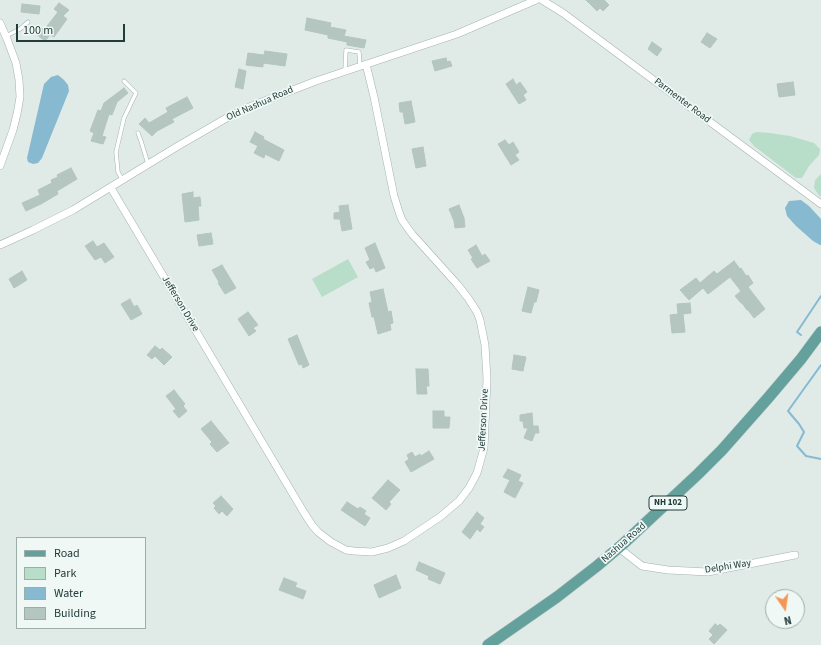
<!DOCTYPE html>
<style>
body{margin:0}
#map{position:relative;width:821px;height:645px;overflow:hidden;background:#e0ebe8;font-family:"Source Sans 3",sans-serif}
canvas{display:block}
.legend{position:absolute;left:16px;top:537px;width:130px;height:92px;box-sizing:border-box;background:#f0f8f5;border:1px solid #9dadaa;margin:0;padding:5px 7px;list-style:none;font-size:12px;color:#213c39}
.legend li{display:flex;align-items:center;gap:8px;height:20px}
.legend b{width:20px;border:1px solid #9dadaa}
.north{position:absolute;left:765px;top:589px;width:40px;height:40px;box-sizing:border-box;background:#f0f8f5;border:1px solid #9dadaa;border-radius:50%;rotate:167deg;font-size:11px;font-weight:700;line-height:16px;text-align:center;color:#213c39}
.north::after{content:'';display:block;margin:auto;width:14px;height:18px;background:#f39756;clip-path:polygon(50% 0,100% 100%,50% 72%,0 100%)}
.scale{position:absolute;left:16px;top:24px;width:109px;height:18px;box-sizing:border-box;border:2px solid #213c39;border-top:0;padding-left:5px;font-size:12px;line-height:14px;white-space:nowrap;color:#213c39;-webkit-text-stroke:3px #f0f8f5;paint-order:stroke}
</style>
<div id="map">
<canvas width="821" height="645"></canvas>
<ul class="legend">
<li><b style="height:5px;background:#64a19c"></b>Road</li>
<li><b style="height:11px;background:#b8ddc8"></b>Park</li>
<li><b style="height:11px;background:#87b9d1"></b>Water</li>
<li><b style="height:11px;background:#b5c6c1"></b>Building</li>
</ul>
<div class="north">N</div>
<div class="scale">100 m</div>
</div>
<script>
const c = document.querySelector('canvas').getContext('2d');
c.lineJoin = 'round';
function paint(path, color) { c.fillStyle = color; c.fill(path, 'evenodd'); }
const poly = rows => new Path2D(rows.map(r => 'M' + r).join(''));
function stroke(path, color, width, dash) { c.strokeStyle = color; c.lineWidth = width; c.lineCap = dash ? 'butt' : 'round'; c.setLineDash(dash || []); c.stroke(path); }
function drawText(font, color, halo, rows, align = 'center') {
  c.font = font + ' "Source Sans 3",sans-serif'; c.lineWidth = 3.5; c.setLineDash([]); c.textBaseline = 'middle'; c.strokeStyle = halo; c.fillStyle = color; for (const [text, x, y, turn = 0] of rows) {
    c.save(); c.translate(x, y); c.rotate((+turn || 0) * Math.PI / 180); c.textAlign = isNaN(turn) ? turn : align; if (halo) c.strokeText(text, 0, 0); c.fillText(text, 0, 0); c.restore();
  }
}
const green = poly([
 [756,132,770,133,790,136,814,143,820,149,819,155,809,166,802,178,796,178,754,146,749,140,752,134],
 [821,174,821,197,818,194,814,188,815,180],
 [348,259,358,277,322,297,312,279]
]);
const water = poly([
 [58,75,64,80,68,85,69,91,42,158,38,163,33,164,28,162,27,158,44,84,51,77],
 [801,200,809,206,821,219,821,245,820,245,813,241,796,226,787,216,785,208,789,201]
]);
const stream = poly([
 [801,335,797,332,821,296],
 [821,365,788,411,799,424,804,432,797,446,806,456,821,459]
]);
const building = poly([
 [586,0,604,0,609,5,603,11,600,8,597,11,586,0],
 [59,3,69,10,63,16,67,19,54,37,50,35,45,41,36,34,41,27,44,30,58,12,54,9,59,3],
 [22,4,40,6,39,14,21,12,22,4],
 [307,18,331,23,330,27,346,30,344,36,366,40,364,48,347,45,347,42,328,38,328,35,305,30,307,18],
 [707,33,717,39,710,48,701,42,707,33],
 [652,42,662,49,657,56,648,49,652,42],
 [265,51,287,54,285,66,263,63,263,67,246,65,248,53,264,55,265,51],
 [446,58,447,62,450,61,452,66,435,71,432,61,446,58],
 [239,69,246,71,243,89,235,87,239,69],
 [513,79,516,85,520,82,527,92,523,95,526,100,519,104,506,84,513,79],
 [793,82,795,95,779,97,777,84,793,82],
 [124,88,128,93,117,102,112,115,109,114,102,136,106,137,103,144,91,141,94,133,90,131,98,110,101,111,104,103,124,88],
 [187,97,193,108,172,119,174,122,157,131,152,136,139,124,145,118,149,123,168,112,166,108,187,97],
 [411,101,415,122,405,124,403,112,400,112,399,103,411,101],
 [255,132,264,137,263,139,284,150,279,161,265,154,264,158,254,153,258,146,250,142,255,132],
 [505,140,509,145,513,142,519,152,515,155,519,160,511,165,498,144,505,140],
 [423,147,426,166,416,168,412,149,423,147],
 [71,168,77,179,57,191,58,194,41,204,26,211,22,203,40,195,38,190,52,183,51,180,58,177,57,175,71,168],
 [193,192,193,198,200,197,201,206,198,206,199,220,185,222,182,194,193,192],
 [348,205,352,229,342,231,340,219,334,219,334,213,340,212,339,206,348,205],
 [459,205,464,218,465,227,455,228,454,221,449,209,459,205],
 [211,233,213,244,199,246,197,235,211,233],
 [93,241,97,247,104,243,114,257,105,263,101,257,95,260,85,246,93,241],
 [375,243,385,268,376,272,374,267,370,269,366,262,370,260,365,248,375,243],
 [476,245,482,256,485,254,490,261,477,268,471,259,473,258,468,250,476,245],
 [734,261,740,269,741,268,746,276,748,275,753,283,748,287,765,309,754,318,748,310,747,310,742,303,741,303,735,296,741,291,730,277,708,294,703,288,689,300,680,290,696,278,700,283,714,271,717,274,734,261],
 [222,265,236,288,225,294,218,283,219,282,212,270,222,265],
 [22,271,27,280,14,288,9,279,22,271],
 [528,287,539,290,536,302,534,302,531,313,522,311,528,287],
 [383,289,388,312,391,311,393,323,390,324,391,330,378,334,374,317,372,317,369,303,372,302,370,292,383,289],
 [130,299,134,307,137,305,142,314,131,320,121,304,130,299],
 [690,303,691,313,683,314,685,332,672,333,670,315,678,314,677,304,690,303],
 [248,312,258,325,253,328,256,331,249,336,238,319,248,312],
 [297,335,309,365,303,368,302,364,299,365,288,339,297,335],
 [155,346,160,350,162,348,172,357,164,365,155,356,152,359,147,355,155,346],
 [514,355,526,357,523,371,512,369,514,355],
 [416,369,428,369,429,386,426,386,427,394,417,394,416,369],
 [174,390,185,404,183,406,187,411,179,418,173,411,176,409,166,396,174,390],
 [433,411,444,411,444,417,450,417,449,428,433,428,433,411],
 [532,413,533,426,538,426,539,433,535,433,532,441,524,438,528,428,524,428,523,421,520,421,520,415,532,413],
 [211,421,229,443,217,452,210,444,212,442,201,429,211,421],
 [429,451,434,459,411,472,405,462,409,459,407,455,412,452,415,457,420,454,421,456,429,451],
 [508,469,521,475,518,481,523,483,515,498,504,492,510,480,503,477,508,469],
 [388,480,400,490,389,502,391,504,386,510,372,498,388,480],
 [221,496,233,509,227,516,222,511,219,514,214,508,216,506,213,503,221,496],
 [347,502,358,509,360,507,366,511,364,514,370,518,365,526,341,510,347,502],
 [477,512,484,518,480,524,484,527,480,532,477,529,470,539,462,532,477,512],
 [419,562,445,573,440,584,428,579,429,576,416,570,419,562],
 [396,575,401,588,379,598,374,585,396,575],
 [284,578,297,583,295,587,306,591,303,599,279,590,284,578],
 [715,624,718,626,720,624,727,630,714,644,709,639,713,635,709,631,715,624]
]);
const lane = poly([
 [6,36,20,29,28,22],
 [345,71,346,50,359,52,360,66],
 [138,133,141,141,148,164],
 [122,179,118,172,116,152,124,118,136,93,124,81]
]);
const street = poly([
 [542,0,563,13,821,204],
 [0,23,7,39,16,63,19,80,20,97,17,114,13,130,0,166],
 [111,188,303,511,312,525,318,532,331,542,346,550,354,551,372,552,388,548,404,541,440,517,459,501,469,488,477,473,484,448,487,379,485,345,480,320,477,312,468,298,457,284,412,234,402,220,399,212,394,196,374,97,366,64],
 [0,245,33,230,73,210,178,146,230,116,254,105,316,81,457,34,536,0],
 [619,548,642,566,668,570,708,572,795,555]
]);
const primary = poly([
 [488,645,557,597,597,566,623,544,698,474,722,450,768,398,801,359,821,332]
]);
const shields = [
 [668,503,38]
];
const shieldNames = [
 ["NH 102",668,503]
];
const streetNames = [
 ["Parmenter Road",682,101,37],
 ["Old Nashua Road",260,104,-24],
 ["Jefferson Drive",180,304,59],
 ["Jefferson Drive",484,420,-87],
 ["Nashua Road",624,543,-41],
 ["Delphi Way",728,567,-9]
];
paint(green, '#b8ddc8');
paint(water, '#87b9d1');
stroke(stream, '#87b9d1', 2);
paint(building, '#b5c6c1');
stroke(building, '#b2c5c0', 1);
stroke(lane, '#a3b3b0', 4.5);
stroke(street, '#a3b3b0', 8);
stroke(primary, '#c1c8c8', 12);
stroke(lane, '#fff', 3.5);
stroke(street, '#fff', 7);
stroke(primary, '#64a19c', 11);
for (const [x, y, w] of shields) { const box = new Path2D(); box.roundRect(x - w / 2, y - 7, w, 14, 3); c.fillStyle = '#f0f8f5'; c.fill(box); stroke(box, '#213c39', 1); }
drawText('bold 9px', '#213c39', null, shieldNames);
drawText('10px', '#213c39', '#f0f8f5', streetNames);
</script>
